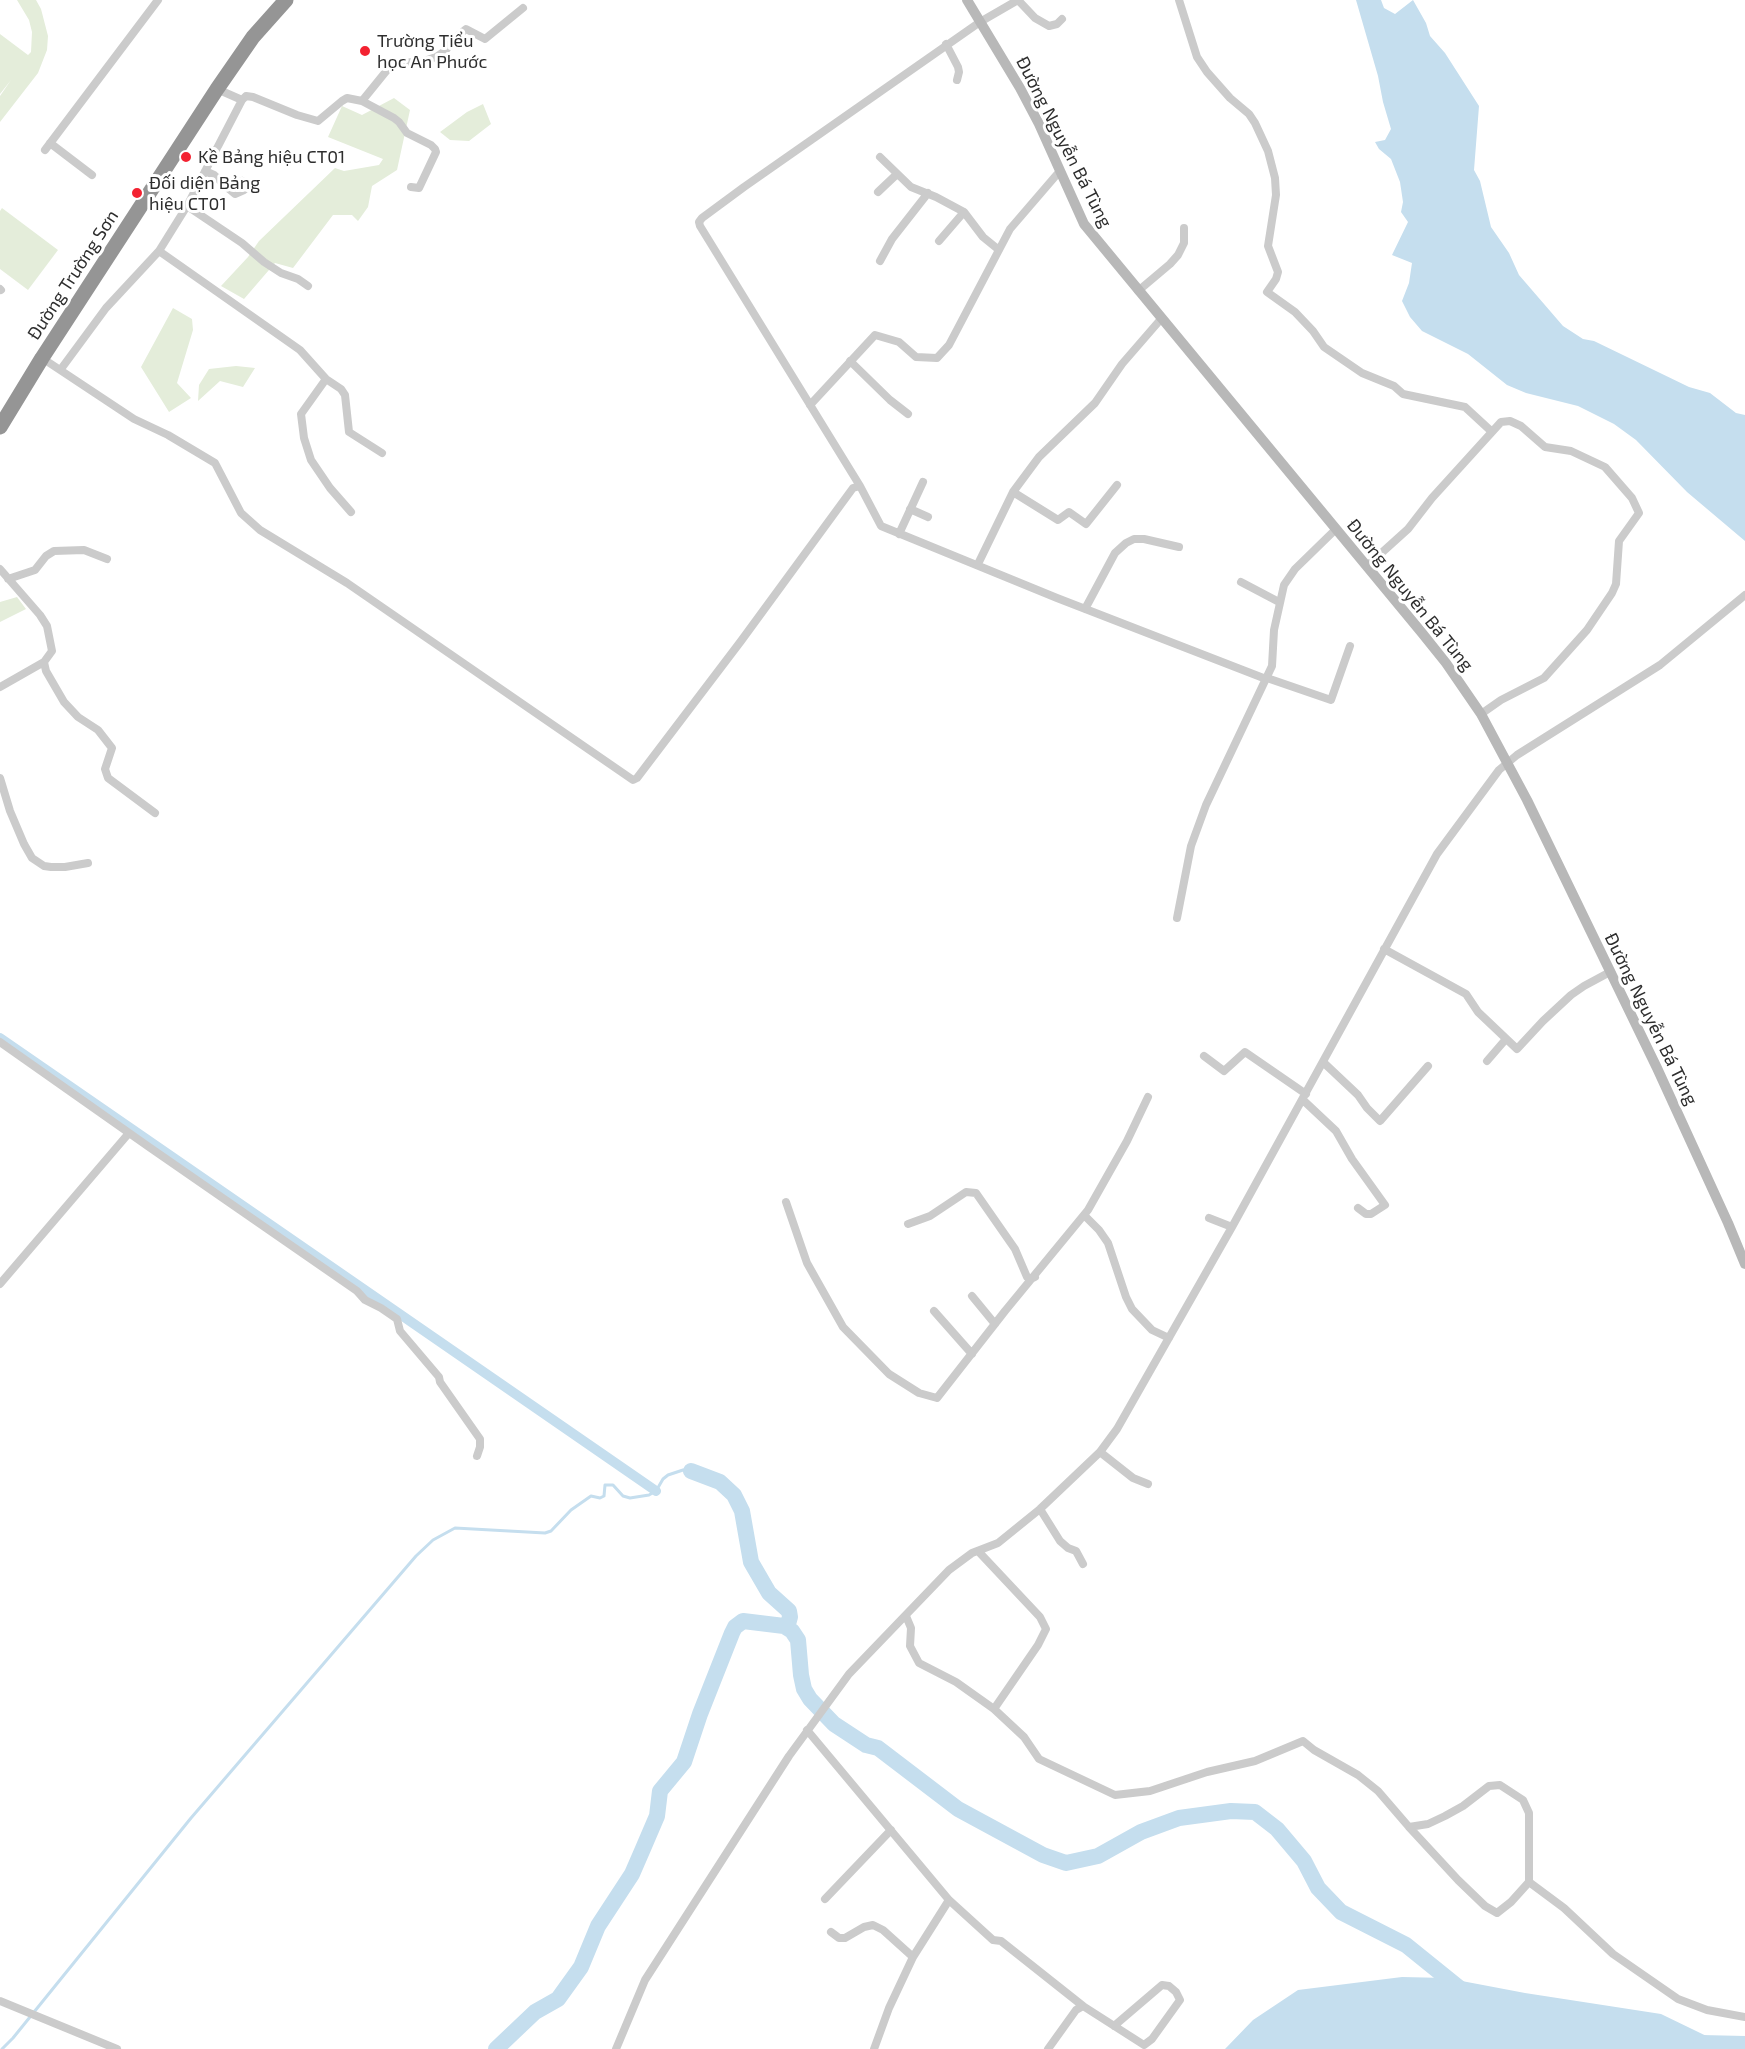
<!DOCTYPE html>
<meta charset="utf-8">
<style>
body{margin:0}
canvas{display:block;background:#fff}
</style>
<canvas width="1745" height="2049"></canvas>
<script>
const c = document.querySelector('canvas').getContext('2d');
c.lineJoin = 'round';
function paint(path, color) { c.fillStyle = color; c.fill(path, 'evenodd'); }
const poly = rows => new Path2D(rows.map(r => 'M' + r).join(''));
function stroke(path, color, width, dash) { c.strokeStyle = color; c.lineWidth = width; c.lineCap = dash ? 'butt' : 'round'; c.setLineDash(dash || []); c.stroke(path); }
function drawText(font, color, halo, rows, align = 'center') {
  c.font = font + ' "Exo 2",sans-serif'; c.lineWidth = 6; c.setLineDash([]); c.textBaseline = 'middle'; c.strokeStyle = halo; c.fillStyle = color; for (const [text, x, y, turn = 0] of rows) {
    c.save(); c.translate(x, y); c.rotate((+turn || 0) * Math.PI / 180); c.textAlign = isNaN(turn) ? turn : align; if (halo) c.strokeText(text, 0, 0); c.fillText(text, 0, 0); c.restore();
  }
}
const green = poly([
 [17,0,36,0,41,9,48,36,47,50,38,73,0,122,0,96,11,80,0,94,0,34,28,55,31,52,32,32,29,20],
 [394,98,410,110,397,170,372,186,368,207,358,221,352,215,333,215,293,268,275,263,244,299,221,286,248,257,259,241,335,168,344,171,379,165,383,159,328,137,342,106,362,115],
 [483,104,491,124,469,141,450,140,440,132,467,112],
 [2,208,58,250,28,290,0,269,0,211],
 [173,308,192,319,193,330,177,383,191,398,169,412,141,367],
 [236,366,255,368,243,387,220,381,198,401,199,385,209,369],
 [17,597,26,609,0,622,0,602]
]);
const water = poly([
 [1356,0,1381,0,1384,8,1395,14,1413,0,1426,23,1430,36,1445,53,1479,106,1474,170,1480,181,1491,227,1509,253,1519,275,1563,326,1583,339,1594,341,1689,387,1710,393,1736,413,1745,415,1745,541,1687,492,1636,440,1614,424,1578,406,1526,393,1507,385,1468,354,1422,331,1410,317,1402,301,1409,283,1412,263,1392,255,1408,222,1401,212,1403,202,1400,182,1391,159,1379,149,1375,142,1385,140,1391,129,1383,102,1378,76],
 [1402,1977,1446,1978,1525,1993,1661,2014,1725,2045,1745,2044,1745,2049,1225,2049,1253,2020,1298,1990]
]);
const stream = poly([
 [2,2049,13,2038,191,1818,416,1556,433,1540,455,1528,545,1533,551,1531,571,1510,591,1496,600,1498,604,1496,605,1485,613,1485,623,1496,630,1498,649,1495,656,1491,663,1479,668,1475,683,1470,691,1471]
]);
const canal = poly([
 [0,1038,656,1491]
]);
const river = poly([
 [691,1471,720,1482,734,1495,742,1511,751,1562,769,1593,789,1611,790,1617,787,1628],
 [1701,2043,1745,2044],
 [496,2049,535,2012,558,1999,581,1967,598,1926,632,1874,642,1851,657,1816,660,1791,684,1762,700,1714,732,1633,735,1627,743,1621,784,1626,792,1631,798,1640,801,1675,804,1689,810,1699,834,1724,866,1745,878,1748,958,1809,1043,1855,1066,1863,1098,1856,1141,1832,1179,1818,1231,1811,1255,1812,1277,1829,1304,1861,1318,1888,1341,1912,1406,1945,1463,1991]
]);
const street = poly([
 [1179,0,1197,57,1207,72,1230,98,1249,114,1255,123,1268,151,1275,178,1276,195,1268,246,1278,272,1276,279,1267,292,1295,312,1313,331,1324,347,1362,373,1394,386,1403,394,1465,407,1491,431],
 [1062,19,1057,24,1049,26,1035,18,1018,0,980,22,744,187,702,218,699,222,700,226,860,486,881,526,1057,598,1266,679],
 [946,44,958,67,959,72,957,80],
 [217,89,242,100,246,96,253,97,297,115,318,121,342,101,347,98,362,101,394,118,399,122,407,133,431,145,435,149,436,152,419,188,411,187],
 [362,101,392,64,424,61,436,57,445,51,455,38,466,29,485,39,523,8],
 [50,143,92,175],
 [45,150,158,0],
 [880,157,911,187,936,197,964,212,983,237,999,250],
 [205,171,214,175,229,189,242,181],
 [229,189,235,194,244,190],
 [878,192,897,174],
 [187,206,242,243,264,262,281,273,298,279,308,286],
 [939,241,964,212],
 [159,251,300,350,326,379,341,389,345,395,349,432,382,453],
 [880,261,892,239,928,193],
 [0,289,1,290],
 [1138,291,1170,264,1178,255,1184,243,1184,228],
 [42,358,134,419,168,435,215,463,241,513,260,530,347,583,633,780,637,778,741,641,853,488,860,486],
 [850,361,890,400,908,414],
 [61,369,106,308,159,251,187,206,242,100],
 [326,379,301,414,304,438,311,460,330,488,351,512],
 [810,405,875,335,899,342,916,357,937,358,949,345,1010,229,1059,172],
 [1013,492,1058,520,1069,512,1086,524,1117,485],
 [910,509,928,517],
 [899,534,923,482],
 [978,564,1013,492,1039,457,1095,403,1122,364,1161,319],
 [1367,566,1408,529,1432,498,1501,422,1510,421,1521,426,1545,447,1571,451,1605,467,1632,498,1639,513,1619,541,1616,584,1612,593,1587,630,1544,678,1501,700,1481,714],
 [0,569,40,615,47,626,52,651,44,662],
 [8,579,35,570,46,556,54,551,84,550,107,559],
 [1241,582,1279,602],
 [1085,609,1115,553,1126,543,1134,539,1144,539,1179,547],
 [1267,678,1331,700,1350,646],
 [0,687,44,662,46,671,64,702,78,717,98,730,112,748,105,769,108,778,155,813],
 [0,778,10,811,24,844,32,858,44,866,51,867,65,867,88,863],
 [1177,918,1191,846,1206,805,1272,666,1274,630,1284,585,1295,569,1335,530],
 [1384,949,1466,994,1478,1012,1517,1049,1543,1021,1571,995,1584,986,1610,972],
 [0,1042,149,1147,357,1291,365,1300,381,1308,397,1319,400,1331,439,1377,440,1382,480,1439,480,1447,477,1456],
 [1204,1056,1224,1071,1245,1052,1306,1094],
 [1487,1061,1506,1039],
 [1323,1062,1358,1095,1367,1108,1380,1121,1428,1066],
 [1303,1100,1336,1131,1352,1159,1385,1205,1371,1214,1366,1214,1358,1208],
 [786,1202,807,1263,843,1327,889,1374,919,1393,937,1398,1005,1311,1088,1210,1127,1141,1148,1097],
 [1084,1215,1099,1230,1108,1243,1126,1297,1132,1309,1152,1330,1169,1338],
 [1209,1218,1232,1227],
 [908,1224,930,1216,966,1192,976,1193,1015,1249,1027,1277,1031,1279,1035,1277],
 [0,1284,129,1133],
 [972,1296,995,1324],
 [934,1311,972,1354],
 [1100,1452,1133,1478,1148,1484],
 [1040,1509,1060,1541,1068,1548,1076,1551,1083,1564],
 [978,1551,1040,1617,1046,1629,1038,1645,994,1709],
 [906,1616,911,1628,910,1646,919,1663,956,1682,994,1709,1024,1737,1039,1759,1115,1795,1150,1791,1207,1772,1255,1761,1303,1741,1314,1750,1358,1775,1378,1791,1409,1827,1458,1880,1485,1906,1497,1913,1511,1902,1529,1882,1529,1813,1523,1800,1500,1785,1489,1786,1463,1806,1445,1816,1428,1824,1409,1827],
 [807,1730,949,1900,993,1940,1001,1941,1083,2006],
 [1529,1882,1564,1908,1613,1954,1678,1999,1707,2010,1745,2017],
 [825,1899,891,1830],
 [831,1932,839,1938,845,1938,864,1927,873,1925,883,1930,913,1957],
 [0,2001,117,2049],
 [616,2049,645,1980,789,1756,849,1674,949,1570,972,1553,998,1543,1040,1509,1100,1452,1117,1429,1232,1227,1437,854,1499,770,1517,755,1660,665,1745,595],
 [874,2049,889,2008,913,1957,949,1900],
 [1048,2049,1076,2010,1083,2006,1144,2045,1152,2039,1180,2000,1176,1992,1169,1986,1162,1985,1114,2026]
]);
const secondary = poly([
 [967,0,1020,88,1039,124,1084,224,1422,633,1446,663,1481,714,1527,800,1657,1068,1728,1223,1745,1264]
]);
const highway = poly([
 [0,427,42,358,217,89,253,37,286,0]
]);
const markers = [
 [365,51,6,"#f32231"],
 [186,157,6,"#f32231"],
 [137,193,6,"#f32231"]
];
const poiNames = [
 ["Trường Tiểu",377,41],
 ["học An Phước",377,62],
 ["Kề Bảng hiệu CT01",198,157],
 ["Đối diện Bảng",149,183],
 ["hiệu CT01",149,204]
];
const streetNames = [
 ["Đường Nguyễn Bá Tùng",1064,142,63],
 ["Đường Trường Sơn",73,275,-57],
 ["Đường Nguyễn Bá Tùng",1410,595,51],
 ["Đường Nguyễn Bá Tùng",1651,1019,64]
];
paint(green, '#e4edda');
paint(water, '#c5deee');
stroke(stream, '#c5deee', 3);
stroke(canal, '#c5deee', 10);
stroke(river, '#c5deee', 16);
stroke(street, '#cbcbcb', 8);
stroke(secondary, '#b8b8b8', 10);
stroke(highway, '#959595', 15);
for (const [x, y, r, color] of markers) { const dot = new Path2D(); dot.arc(x, y, r, 0, 2 * Math.PI); c.fillStyle = color; c.fill(dot); stroke(dot, '#fff', 2); }
drawText('18px', '#2e2e2e', '#fff', poiNames, 'left');
drawText('18px', '#2e2e2e', '#fff', streetNames);
</script>
